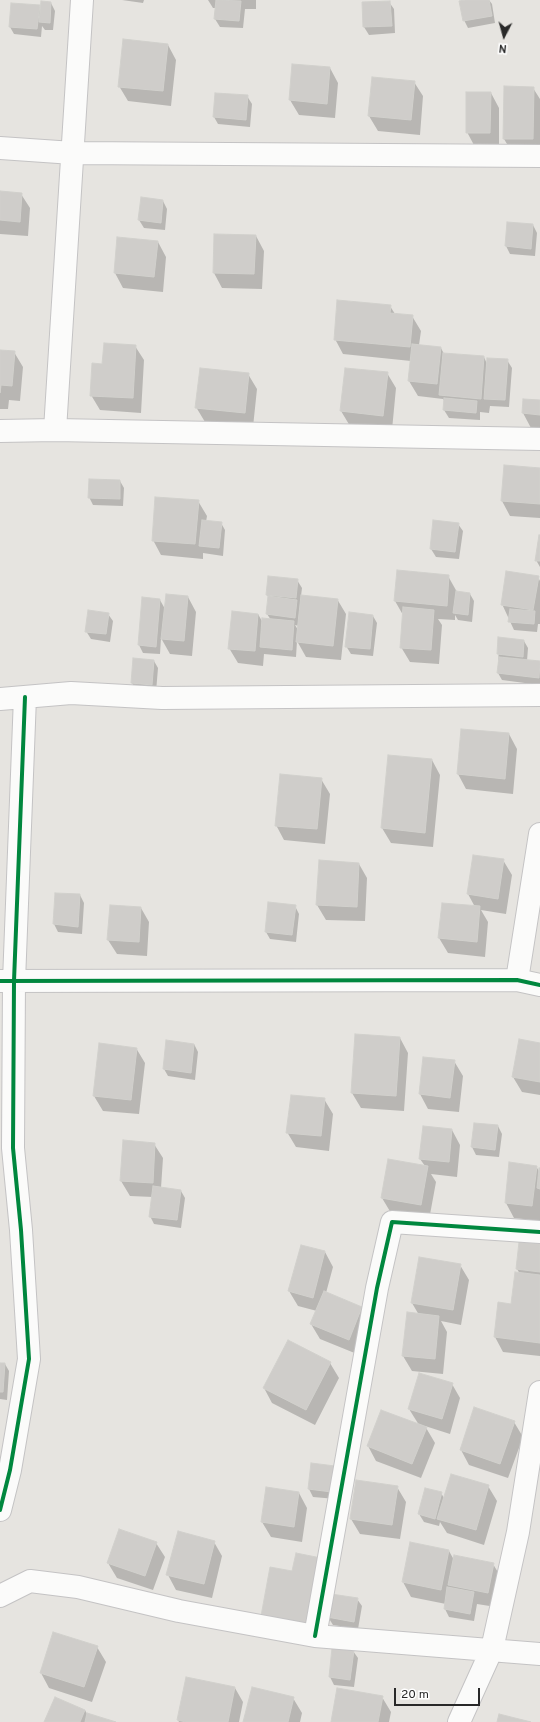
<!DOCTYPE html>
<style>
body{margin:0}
#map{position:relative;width:540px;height:1722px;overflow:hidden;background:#e6e4e0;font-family:Overpass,sans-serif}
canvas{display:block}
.north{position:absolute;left:484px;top:16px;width:40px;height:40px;-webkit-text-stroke:3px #fff;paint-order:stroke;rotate:186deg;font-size:11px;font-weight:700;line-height:16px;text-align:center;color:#292929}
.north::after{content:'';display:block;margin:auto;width:14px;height:18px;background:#292929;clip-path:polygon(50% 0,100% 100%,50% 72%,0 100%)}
.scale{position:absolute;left:394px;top:1688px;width:86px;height:18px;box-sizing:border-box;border:2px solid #292929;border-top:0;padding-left:5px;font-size:12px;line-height:14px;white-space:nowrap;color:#292929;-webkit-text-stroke:3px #fff;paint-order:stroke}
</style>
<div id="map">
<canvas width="540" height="1722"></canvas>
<div class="north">N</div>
<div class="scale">20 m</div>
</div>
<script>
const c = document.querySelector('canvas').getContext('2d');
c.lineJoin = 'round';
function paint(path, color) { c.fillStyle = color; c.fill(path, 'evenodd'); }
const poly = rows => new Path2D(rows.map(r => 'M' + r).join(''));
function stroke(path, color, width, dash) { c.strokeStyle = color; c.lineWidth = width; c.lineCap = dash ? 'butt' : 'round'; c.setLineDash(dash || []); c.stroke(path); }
const shadow = poly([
 [122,0,144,0,143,3],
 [208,0,256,0,256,9,245,9,243,28,220,27,215,19,216,8,213,8],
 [471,0,489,0,492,4,495,23,468,28,464,20],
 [389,2,394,9,395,33,369,35,364,27,363,3],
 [51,3,55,11,53,30,45,30,42,26,41,37,14,34,10,27,39,6,41,10],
 [168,45,176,60,171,106,128,101,119,86],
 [330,68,338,83,335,118,299,115,290,100],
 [414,82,423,96,420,135,378,131,369,116],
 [533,88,540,99,540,154,513,154,504,139],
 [491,93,499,108,499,148,475,147,467,132],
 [247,96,252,104,250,127,218,124,214,117],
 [0,192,21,194,30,208,28,236,0,234],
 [163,201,167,209,165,230,144,228,139,220],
 [533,225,537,233,535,256,510,254,506,246],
 [256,236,264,251,262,289,222,288,214,273],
 [158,242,166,257,163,292,123,288,115,273],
 [390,306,395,314,412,316,421,331,419,345,441,348,444,354,484,357,487,364,507,360,512,368,509,407,490,406,489,413,480,412,480,420,449,418,444,410,445,402,443,399,418,396,409,381,411,361,343,354,335,339],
 [135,346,144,360,141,413,100,410,91,395,103,365],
 [0,351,14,352,23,367,20,401,9,400,8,409,0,409],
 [387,373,396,388,392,430,350,426,341,411],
 [248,374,257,389,253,427,205,422,196,407],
 [523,400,540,401,540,429,531,428,523,413],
 [540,469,540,518,510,516,502,501],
 [120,481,124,488,123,506,93,505,89,497],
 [198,501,207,516,206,522,221,523,225,530,223,556,203,553,203,559,161,555,153,540],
 [434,521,458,524,463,531,459,559,436,557,431,549],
 [540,536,540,567,536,560],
 [448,576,457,592,470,594,474,601,472,622,458,620,455,615,455,620,438,619,442,625,439,664,410,662,401,647,403,615,395,601],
 [538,577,540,581,540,624,538,624,537,632,514,630,502,604],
 [297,580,302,588,301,596,337,599,346,614,341,660,306,657,297,641,296,657,264,654,263,666,238,663,229,648,258,614,263,623,271,620,267,614,269,598,267,595],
 [295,625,299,626,298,630],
 [188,597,196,612,192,656,170,654,161,638,160,654,143,653,139,645,143,599,160,600,165,609],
 [108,614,113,621,110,642,91,639,86,631],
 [373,616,377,623,373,656,351,654,346,646],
 [499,638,524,641,528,648,527,661,540,662,540,685,502,680,498,673],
 [154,661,158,668,156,692,136,690,132,683],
 [462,730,509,734,517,749,513,794,466,789,458,774],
 [432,760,440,775,433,847,391,843,382,828],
 [321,779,330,794,325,844,284,840,276,825],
 [474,856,503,860,512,875,506,914,481,910,488,922,485,957,448,953,439,938,475,907,468,894],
 [359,864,367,878,365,921,326,920,317,905],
 [56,894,80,895,84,903,82,934,58,932,54,924],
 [295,906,299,914,296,942,270,939,266,932],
 [141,908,149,922,147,956,117,954,108,940],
 [356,1035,400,1038,408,1053,404,1111,361,1108,352,1093],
 [194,1044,198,1052,195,1080,168,1076,164,1069],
 [540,1044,540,1095,522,1092,513,1077],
 [136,1048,145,1063,139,1114,103,1111,94,1096],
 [424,1058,454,1061,463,1076,459,1112,428,1109,420,1094],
 [324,1099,333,1114,329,1151,296,1147,287,1132],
 [498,1126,502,1134,499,1157,476,1155,472,1147],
 [452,1130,460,1145,457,1177,431,1174,436,1182,429,1220,391,1213,382,1198,425,1166,420,1159],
 [154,1144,163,1158,161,1188,181,1191,185,1198,181,1228,154,1224,150,1216,153,1197,130,1196,121,1181],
 [536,1166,540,1173,540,1169,540,1221,514,1218,506,1203],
 [540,1245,540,1356,503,1352,495,1337,511,1305,520,1274,517,1269],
 [301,1246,325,1252,333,1267,326,1293,362,1308,370,1322,357,1354,320,1339,311,1324,317,1311,298,1306,289,1291],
 [460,1265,469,1280,461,1325,441,1321,447,1332,443,1374,412,1371,403,1356,419,1315,412,1303],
 [330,1363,339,1378,315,1425,272,1403,264,1388],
 [0,1364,5,1364,9,1371,7,1400,0,1399],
 [452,1384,460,1398,450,1434,425,1426,435,1443,421,1478,376,1461,368,1446,419,1425,409,1409],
 [514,1422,523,1437,508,1478,469,1465,461,1450],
 [312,1464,336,1499,313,1497,309,1489],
 [488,1486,497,1501,484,1545,447,1533,440,1522,439,1526,424,1522,419,1514,441,1493,444,1498],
 [397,1487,406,1502,400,1539,360,1534,351,1519],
 [299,1493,307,1508,302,1542,271,1537,262,1522],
 [214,1542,222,1556,212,1598,176,1590,168,1575],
 [156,1543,165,1557,153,1590,117,1578,108,1563],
 [449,1551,454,1560,493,1564,502,1579,496,1607,477,1604,474,1621,449,1617,445,1609,446,1604,411,1597,403,1582],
 [357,1599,362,1606,358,1629,333,1625,328,1617],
 [97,1647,106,1662,92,1702,49,1688,41,1673],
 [333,1649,353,1651,358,1658,354,1687,334,1685,330,1677],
 [235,1688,243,1702,239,1722,179,1722,178,1720],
 [382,1697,391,1712,389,1722,332,1722],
 [293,1698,302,1713,300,1722,244,1722],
 [85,1710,88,1716,113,1722,45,1722]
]);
const building = poly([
 [216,0,241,1,239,21,214,19,216,0],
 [465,0,489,0,492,16,463,21,459,1,465,0],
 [41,1,51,2,50,23,39,22,41,1],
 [390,1,392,26,363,27,362,2,390,1],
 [11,3,40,5,37,29,9,27,11,3],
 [123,39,168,44,163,91,118,87,123,39],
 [292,64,330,67,327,104,289,100,292,64],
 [372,77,415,81,411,120,368,116,372,77],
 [504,86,534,87,533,139,503,139,504,86],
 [466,92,491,92,490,133,466,133,466,92],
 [215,93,248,95,246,120,213,117,215,93],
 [0,191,22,193,20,222,0,220,0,191],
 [141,197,163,200,161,223,138,220,141,197],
 [507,222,533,224,531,249,505,246,507,222],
 [214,234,256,235,254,274,213,273,214,234],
 [117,237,158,241,154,277,114,273,117,237],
 [337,300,391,305,390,313,413,315,410,347,334,340,337,300],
 [104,343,136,345,133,398,90,396,92,363,102,364,104,343],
 [412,344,441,347,437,384,408,381,412,344],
 [0,350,15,351,12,386,1,385,0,393,0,350],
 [443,353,484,356,481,399,439,395,443,353],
 [487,358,508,359,505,400,484,399,487,358],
 [200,368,249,373,245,413,195,408,200,368],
 [345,368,388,372,383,416,340,411,345,368],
 [444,398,477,401,476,413,443,410,444,398],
 [523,399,540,400,540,415,522,413,523,399],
 [504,465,540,468,540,504,501,501,504,465],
 [89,479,120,480,120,499,88,498,89,479],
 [155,497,199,500,195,544,152,541,155,497],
 [202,520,222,522,219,548,199,546,202,520],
 [433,520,459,523,455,552,430,549,433,520],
 [539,535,540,535,540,561,535,561,539,535],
 [397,570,449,575,447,606,394,601,397,570],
 [506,571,539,576,533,610,501,605,506,571],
 [268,576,298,579,296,598,266,595,268,576],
 [456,591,470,593,468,615,453,613,456,591],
 [166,594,188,596,184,641,161,639,166,594],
 [301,595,338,599,333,646,296,642,301,595],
 [268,596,297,600,295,618,266,614,268,596],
 [142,597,160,599,156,647,138,645,142,597],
 [403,607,434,610,431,650,400,648,403,607],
 [510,609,535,611,534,624,508,622,510,609],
 [88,610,109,613,106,634,85,632,88,610],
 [232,611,258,614,255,651,228,649,232,611],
 [349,612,373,615,370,649,345,647,349,612],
 [262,618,294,621,292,650,260,647,262,618],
 [498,637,524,640,523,657,497,654,498,637],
 [499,657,540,661,539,678,497,673,499,657],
 [133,658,154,660,152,685,131,683,133,658],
 [461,729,509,733,505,779,457,774,461,729],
 [388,755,432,759,425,833,381,828,388,755],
 [280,774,322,778,317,829,275,826,280,774],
 [473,855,504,859,498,899,467,894,473,855],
 [319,860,359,863,357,907,316,905,319,860],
 [55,893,80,894,78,927,53,924,55,893],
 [268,902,296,905,292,935,265,932,268,902],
 [442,903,480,906,477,942,438,938,442,903],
 [110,905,141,907,139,942,107,940,110,905],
 [355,1034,400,1037,396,1096,351,1093,355,1034],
 [519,1039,540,1043,540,1082,512,1077,519,1039],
 [166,1040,194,1044,191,1073,163,1069,166,1040],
 [99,1043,137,1048,131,1100,93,1096,99,1043],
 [423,1057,455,1060,450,1098,419,1094,423,1057],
 [291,1095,325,1098,321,1136,286,1133,291,1095],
 [474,1123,498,1125,495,1150,471,1147,474,1123],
 [423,1126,452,1129,449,1162,419,1159,423,1126],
 [123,1140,155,1143,153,1183,120,1181,123,1140],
 [388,1159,428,1166,421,1205,381,1198,388,1159],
 [509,1162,537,1166,532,1206,505,1203,509,1162],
 [539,1168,540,1168,540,1189,537,1188,539,1168],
 [153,1186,181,1190,177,1220,149,1217,153,1186],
 [519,1242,540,1244,540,1272,516,1269,519,1242],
 [301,1245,325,1251,313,1298,288,1291,301,1245],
 [419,1257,461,1264,453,1310,411,1303,419,1257],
 [515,1272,540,1275,540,1343,494,1337,498,1302,511,1304,515,1272],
 [324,1291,362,1307,349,1340,310,1324,324,1291],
 [407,1312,439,1316,435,1359,402,1356,407,1312],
 [288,1340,331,1362,306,1410,263,1388,288,1340],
 [0,1363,5,1363,3,1392,0,1392,0,1363],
 [419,1373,453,1383,442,1419,408,1409,419,1373],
 [474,1407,515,1421,500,1464,460,1450,474,1407],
 [381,1410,427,1427,412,1464,367,1446,381,1410],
 [311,1463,335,1466,332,1492,308,1489,311,1463],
 [451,1474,489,1485,476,1530,437,1519,451,1474],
 [356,1480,398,1486,392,1525,350,1519,356,1480],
 [266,1487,299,1492,294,1527,261,1522,266,1487],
 [425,1488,442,1492,435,1519,418,1514,425,1488],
 [119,1529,157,1542,145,1576,107,1563,119,1529],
 [178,1531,215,1541,204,1584,166,1575,178,1531],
 [410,1542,449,1550,441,1590,402,1582,410,1542],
 [296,1553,321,1558,307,1625,261,1616,270,1567,292,1571,296,1553],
 [454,1555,494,1563,488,1593,448,1585,454,1555],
 [447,1587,474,1592,470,1614,444,1609,447,1587],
 [331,1594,358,1598,354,1622,327,1617,331,1594],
 [53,1632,98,1646,84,1687,40,1673,53,1632],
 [332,1648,354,1650,350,1680,329,1677,332,1648],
 [186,1677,235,1687,228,1722,186,1722,177,1720,186,1677],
 [252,1687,294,1697,288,1722,243,1722,252,1687],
 [337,1688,383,1696,378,1722,331,1722,337,1688],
 [55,1697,85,1710,80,1722,44,1722,55,1697],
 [87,1713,116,1722,85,1722,87,1713],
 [499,1714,531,1722,497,1722,499,1714]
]);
const minor = poly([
 [0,148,73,153,540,156],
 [55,430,82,0],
 [0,431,55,430,540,439],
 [0,699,71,693,162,698,540,695],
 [517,980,540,834],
 [0,981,517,980,540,985],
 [0,1510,10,1470,29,1359,21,1230,13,1148,14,981,25,697],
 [0,1596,30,1581,78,1587,179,1611,315,1636,540,1654],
 [315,1636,377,1288,392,1222,540,1232],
 [459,1722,492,1649,518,1532,540,1392]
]);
const cycleway = poly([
 [0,981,517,980,540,985],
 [0,1510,10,1470,29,1359,21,1230,13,1148,14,981,25,697],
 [315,1636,377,1288,392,1222,540,1232]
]);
paint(shadow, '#0003');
paint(building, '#cfcdca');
stroke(building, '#d1d0cc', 1);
stroke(minor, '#c4c3c4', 24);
stroke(minor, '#fbfbfa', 22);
stroke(cycleway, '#00873e', 4);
</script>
